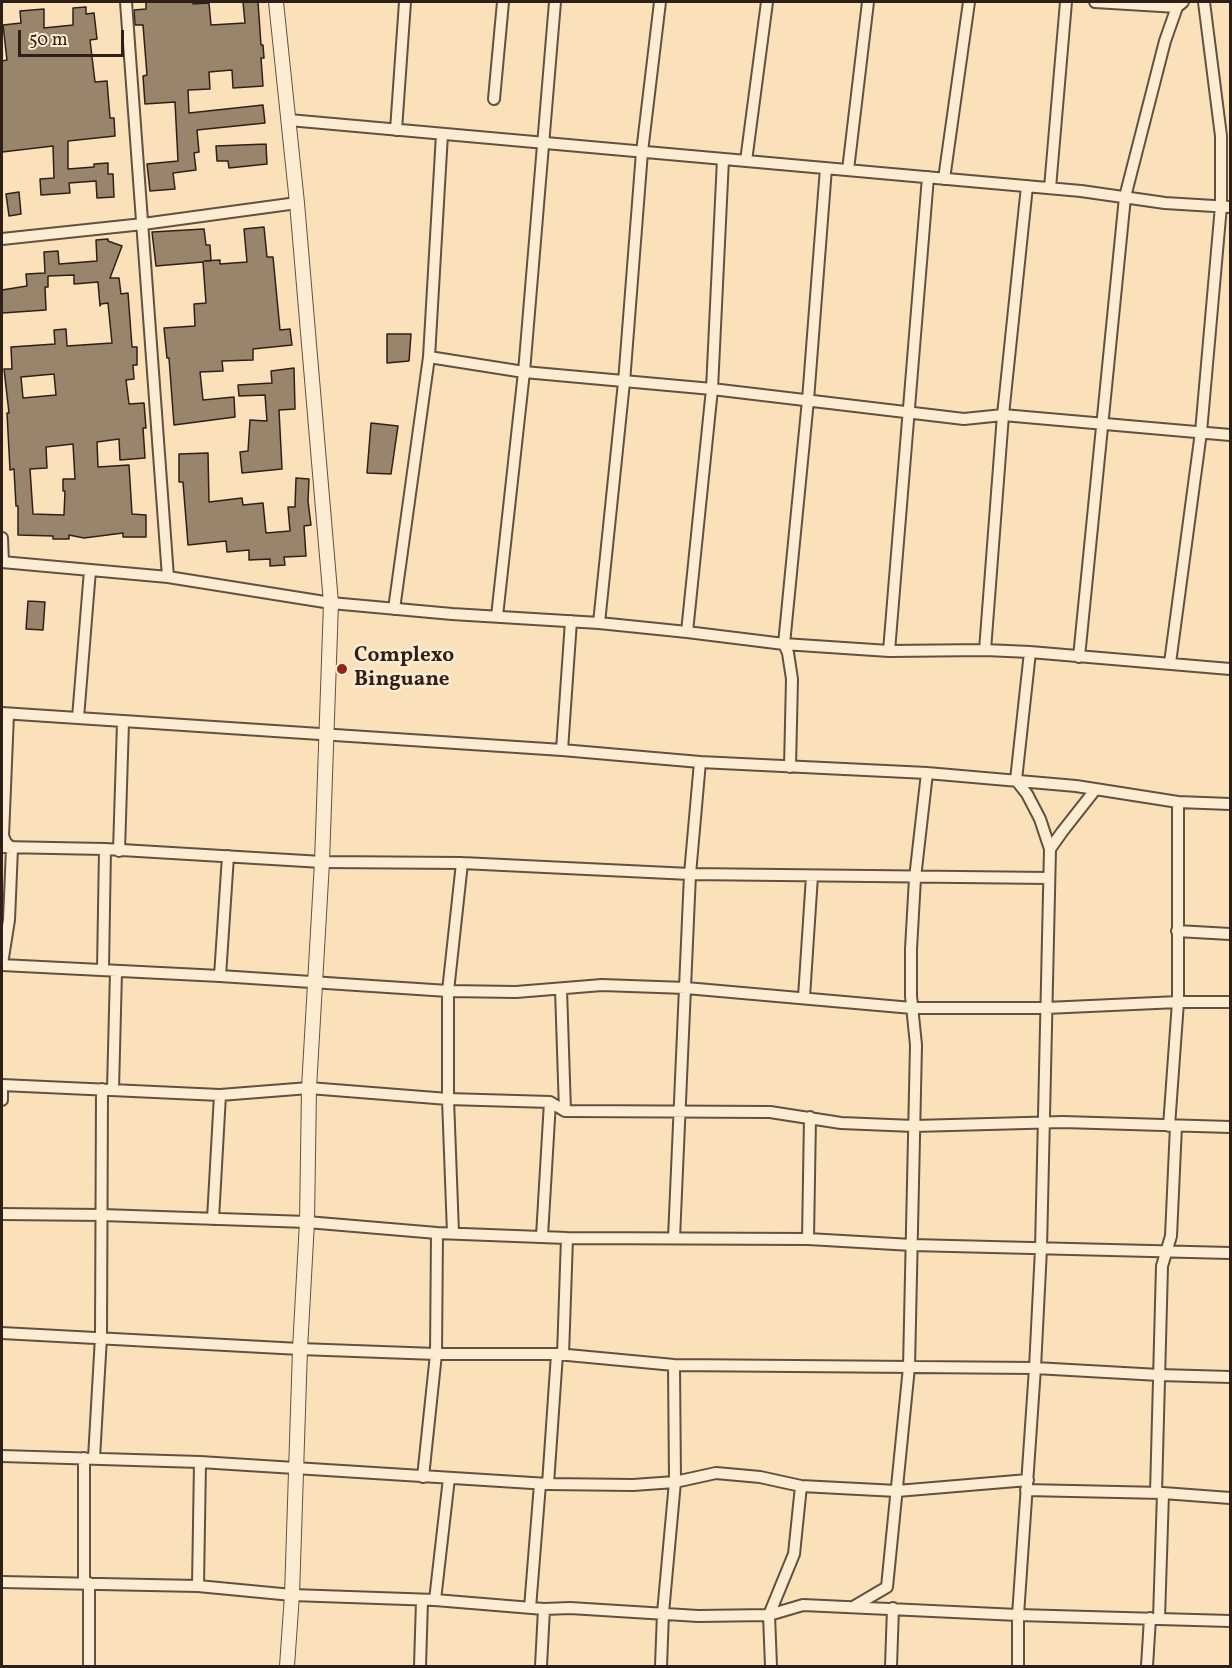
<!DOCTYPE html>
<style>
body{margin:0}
#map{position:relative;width:1232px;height:1668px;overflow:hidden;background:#fae1b9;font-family:Vollkorn,serif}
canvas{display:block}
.frame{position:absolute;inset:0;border:3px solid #2f1f19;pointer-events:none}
.scale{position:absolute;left:18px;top:30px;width:106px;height:27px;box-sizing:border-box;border:3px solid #2f1f19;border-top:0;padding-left:8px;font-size:18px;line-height:21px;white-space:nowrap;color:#2f1f19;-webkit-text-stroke:4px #fcecd2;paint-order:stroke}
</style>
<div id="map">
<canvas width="1232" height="1668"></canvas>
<div class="frame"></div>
<div class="scale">50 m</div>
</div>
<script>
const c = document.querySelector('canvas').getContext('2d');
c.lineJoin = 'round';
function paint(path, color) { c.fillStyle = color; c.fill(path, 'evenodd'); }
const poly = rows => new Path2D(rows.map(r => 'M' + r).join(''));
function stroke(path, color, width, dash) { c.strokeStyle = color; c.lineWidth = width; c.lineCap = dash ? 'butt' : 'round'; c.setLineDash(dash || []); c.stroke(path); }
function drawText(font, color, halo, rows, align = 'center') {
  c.font = font + ' Vollkorn,serif'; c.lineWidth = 5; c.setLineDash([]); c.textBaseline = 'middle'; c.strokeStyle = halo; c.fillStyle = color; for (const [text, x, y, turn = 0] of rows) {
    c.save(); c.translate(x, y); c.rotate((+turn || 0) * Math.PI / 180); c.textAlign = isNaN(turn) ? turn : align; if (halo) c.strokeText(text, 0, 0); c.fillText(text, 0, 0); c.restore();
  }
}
const building = poly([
 [146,2,193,2,193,4,209,3,211,25,245,23,243,2,258,2,261,45,263,45,264,58,261,58,263,86,233,88,232,70,209,72,210,89,188,90,189,113,263,105,265,123,197,130,199,152,194,153,196,170,173,173,175,189,150,191,147,164,178,161,175,102,145,104,143,76,147,75,143,25,135,25,134,10,146,9,146,2],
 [86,7,86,14,94,13,97,39,90,40,95,82,107,81,110,118,114,118,115,136,68,141,68,169,94,167,94,164,108,163,108,174,113,174,114,197,97,198,96,181,69,183,70,193,41,195,40,179,54,178,53,146,2,152,2,61,7,60,3,25,21,23,20,11,44,9,44,28,73,25,73,8,86,7],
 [266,144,267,164,229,168,228,161,217,161,216,146,266,144],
 [19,192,21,214,9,216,6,194,19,192],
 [264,227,267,257,273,257,280,330,290,329,292,345,253,349,253,360,222,361,223,371,200,372,203,400,234,397,235,417,174,425,169,358,167,358,164,328,195,326,194,304,206,303,203,262,156,266,152,232,204,229,206,245,210,245,211,261,204,261,220,260,220,264,247,262,244,229,264,227],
 [108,239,108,241,122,246,110,278,119,278,121,294,128,293,132,347,137,347,137,365,133,365,134,379,126,380,129,404,144,403,146,428,143,428,145,458,120,460,119,439,97,442,98,467,129,465,132,514,146,515,146,537,123,537,123,533,84,538,69,535,69,539,53,539,53,536,18,535,18,506,16,506,14,469,10,470,7,413,9,413,4,369,12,369,11,347,55,344,54,330,66,329,67,346,112,343,108,303,101,304,100,306,98,282,74,284,74,275,48,276,48,287,45,287,46,310,2,313,2,290,27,286,26,274,45,273,44,252,58,251,59,264,97,261,96,240,108,239],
 [54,374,56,395,23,398,21,377,54,374],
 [73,444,75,479,63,479,63,491,65,491,64,515,33,514,30,469,47,468,46,447,73,444],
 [387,334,411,334,409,361,387,363,387,334],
 [294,368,295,409,279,410,282,469,242,473,240,452,248,451,250,420,267,421,265,395,239,396,238,385,272,383,271,371,294,368],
 [371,423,398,426,391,474,367,473,371,423],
 [208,453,209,502,242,498,243,505,263,503,266,533,290,531,288,507,295,507,296,478,309,479,308,501,311,525,304,526,306,556,284,557,285,565,270,566,270,559,249,560,249,550,227,552,226,541,188,545,183,482,179,482,179,454,208,453],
 [28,601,45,602,43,630,26,629,28,601]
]);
const minor = poly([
 [126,2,168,577],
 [1095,2,1177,7,1183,2],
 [494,99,503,2],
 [289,120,1081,191,1165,203,1230,207],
 [396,130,405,2],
 [746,161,767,2],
 [848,170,868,2],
 [944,179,969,2],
 [1050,188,1066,2],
 [2,239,143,224,297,203],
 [429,357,524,372,712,389,964,419,1003,415,1230,435],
 [2,538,3,562],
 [2,562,168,577,331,603,452,614,599,623,687,632,784,644,889,651,985,650,1030,652,1230,669],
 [394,609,429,357,442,134],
 [497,616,524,372,555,2],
 [599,623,624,382,642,152,660,2],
 [687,632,712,389,723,159],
 [985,650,1003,415,1027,186],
 [889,651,928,177],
 [1079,657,1125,197,1165,41,1177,7],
 [1170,663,1201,432,1221,206,1221,136,1204,2],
 [2,713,562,750,700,762,927,773,1076,786,1178,802,1230,804],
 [78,718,90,570],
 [562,750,571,621],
 [790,767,792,679,788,653,784,644,808,400,826,168],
 [2,847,105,849,322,862,462,863,690,874,1049,878],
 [1050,849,1062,832,1095,790],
 [119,851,123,722],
 [1177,931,1230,934],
 [2,964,9,920,12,848,6,843,3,836,8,714],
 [2,965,220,976,448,991,516,992,602,985,686,988,912,1008,1046,1008,1178,1002,1230,1002],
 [103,969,105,849],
 [220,976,228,856],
 [561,989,565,1111],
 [804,997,812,876],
 [2,1085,220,1095,309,1088,448,1099,550,1102,565,1111,770,1112,841,1123,914,1126,1063,1122,1230,1127],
 [113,1089,116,972],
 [2,1100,2,1086],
 [1169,1126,1178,1002,1178,802],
 [2,1214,102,1215,307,1222,437,1233,567,1238,808,1239,912,1245,1230,1253],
 [213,1219,220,1095],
 [453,1233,448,1099,448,991,462,863],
 [542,1236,550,1102],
 [674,1238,690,874,700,762],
 [808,1239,810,1117],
 [2,1333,300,1349,436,1354,557,1354,674,1365,1035,1368,1159,1375,1230,1377],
 [563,1355,567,1238],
 [2,1456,200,1462,548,1484,633,1485,675,1482,716,1473,760,1477,801,1486,897,1491,1028,1480],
 [94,1458,101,1337,102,1089],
 [423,1477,436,1354,437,1233],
 [548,1484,557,1354],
 [1026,1490,1163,1493,1230,1498],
 [1156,1493,1162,1266,1171,1236,1176,1126],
 [2,1582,198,1586,292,1595,435,1600,544,1609,570,1608,698,1616,769,1615,803,1605,1018,1615,1230,1621],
 [84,1583,84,1458],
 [89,1583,89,1666],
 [198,1586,200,1462],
 [435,1600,449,1478],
 [853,1607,887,1587,909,1367,916,1045,911,996,911,949,915,878,927,773],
 [530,1608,540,1484],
 [1159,1618,1163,1493],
 [420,1666,422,1601],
 [541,1666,544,1609],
 [661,1666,663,1613,675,1482,674,1365],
 [771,1666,769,1615,794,1554,801,1486],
 [891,1666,893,1608],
 [1018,1666,1018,1615,1035,1368,1041,1249,1050,849,1040,819,1027,794,1016,780,1030,652],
 [1147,1666,1150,1618]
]);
const tertiary = poly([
 [276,2,297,203,331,603,322,862,309,1088,307,1222,300,1349,292,1595,287,1666]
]);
const markers = [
 [342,669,6,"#8f2418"]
];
const poiNames = [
 ["Complexo",354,657],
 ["Binguane",354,681]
];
paint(building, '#99846c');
stroke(building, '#2f1f19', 1.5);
stroke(minor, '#625041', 14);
stroke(tertiary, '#625041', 16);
stroke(minor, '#fcecd2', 10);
stroke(tertiary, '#fcecd2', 14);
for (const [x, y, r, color] of markers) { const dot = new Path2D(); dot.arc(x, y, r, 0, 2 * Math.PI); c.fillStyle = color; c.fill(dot); stroke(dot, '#fcecd2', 2); }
drawText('bold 21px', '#2f1f19', '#fcecd2', poiNames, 'left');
</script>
